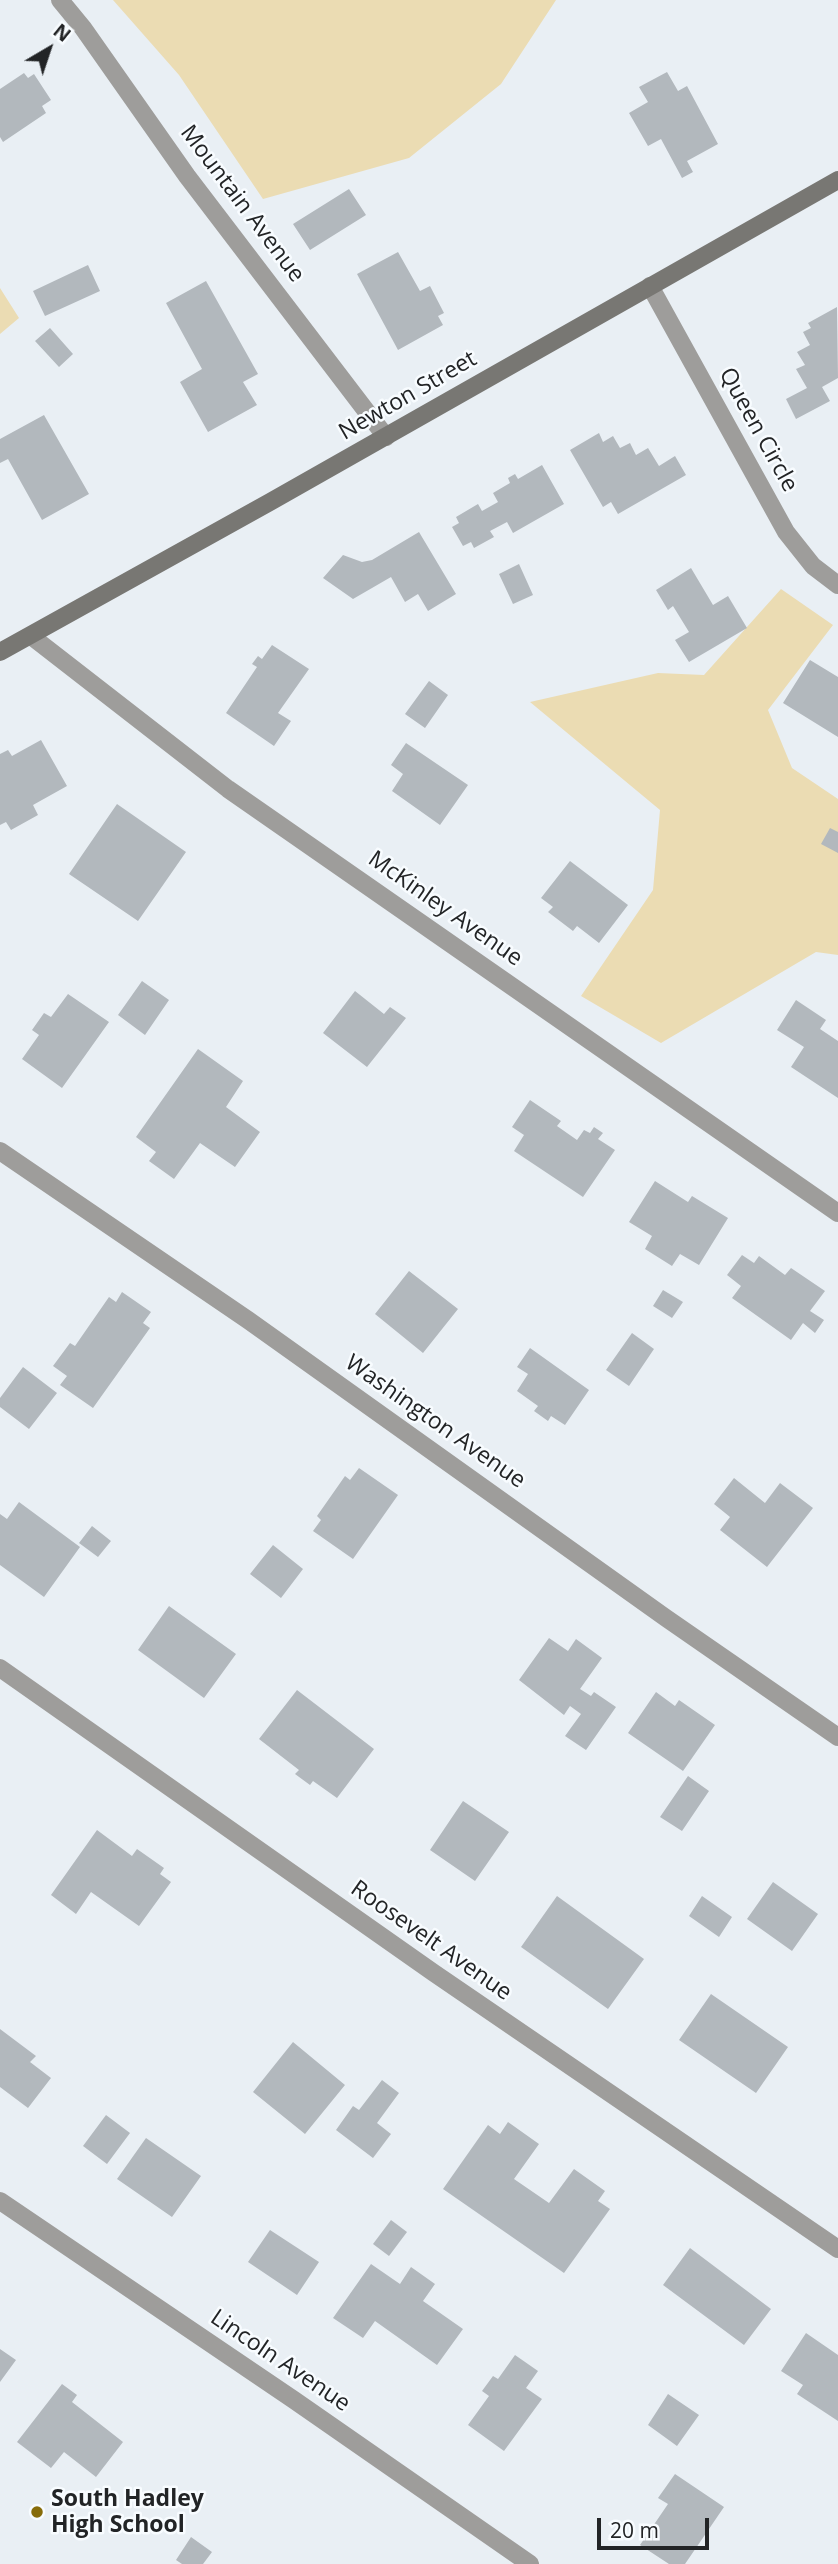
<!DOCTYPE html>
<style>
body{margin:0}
#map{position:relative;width:838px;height:2564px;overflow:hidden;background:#e9eff4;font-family:"Open Sans",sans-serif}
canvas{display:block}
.north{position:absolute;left:14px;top:14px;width:70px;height:70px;-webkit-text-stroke:5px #f8fcff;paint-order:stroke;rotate:39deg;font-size:19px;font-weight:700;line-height:28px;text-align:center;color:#222426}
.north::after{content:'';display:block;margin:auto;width:24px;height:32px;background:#222426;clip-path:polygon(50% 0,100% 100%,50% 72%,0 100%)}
.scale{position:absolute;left:597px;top:2518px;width:112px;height:32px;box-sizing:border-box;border:4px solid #222426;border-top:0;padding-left:9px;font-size:21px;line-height:24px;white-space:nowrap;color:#222426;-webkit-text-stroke:5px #f8fcff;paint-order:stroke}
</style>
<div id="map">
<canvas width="838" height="2564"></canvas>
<div class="north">N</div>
<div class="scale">20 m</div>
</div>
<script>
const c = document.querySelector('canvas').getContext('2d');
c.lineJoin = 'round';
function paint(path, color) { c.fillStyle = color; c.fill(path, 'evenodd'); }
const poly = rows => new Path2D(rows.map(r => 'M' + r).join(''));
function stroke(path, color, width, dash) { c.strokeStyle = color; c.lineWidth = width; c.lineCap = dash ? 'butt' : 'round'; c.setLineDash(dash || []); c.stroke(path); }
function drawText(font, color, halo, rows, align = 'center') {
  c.font = font + ' "Open Sans",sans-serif'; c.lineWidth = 5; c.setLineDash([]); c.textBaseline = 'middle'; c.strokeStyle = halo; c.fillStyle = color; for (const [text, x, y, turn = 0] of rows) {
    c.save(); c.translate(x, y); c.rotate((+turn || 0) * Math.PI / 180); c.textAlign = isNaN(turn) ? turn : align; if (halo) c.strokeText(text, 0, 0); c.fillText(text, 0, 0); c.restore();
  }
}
const green = poly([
 [113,0,556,0,501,84,409,158,263,199,179,75],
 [0,288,19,318,0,334],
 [781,589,833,625,768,710,792,768,838,799,838,955,816,952,661,1043,581,996,653,890,660,810,530,702,658,673,704,675]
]);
const building = poly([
 [667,72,678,91,687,86,718,144,687,161,693,172,682,178,661,139,648,146,629,113,648,102,639,87],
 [24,73,28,78,34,74,51,100,42,106,46,113,3,142,0,137,0,89],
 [349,189,366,215,310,250,293,224],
 [398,252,420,291,430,286,444,313,438,316,443,325,398,350,357,274],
 [88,265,100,291,45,316,33,291],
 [206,281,258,374,243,382,257,405,208,432,180,382,202,369,166,303],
 [837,307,838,378,822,387,830,401,796,419,786,399,807,388,796,369,805,365,797,352,810,345,803,332,811,328,808,323],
 [50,328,73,354,59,367,35,341],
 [44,415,89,494,42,520,8,459,0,463,0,439],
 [599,433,603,442,613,436,620,448,630,443,636,455,648,448,659,466,675,456,686,475,618,514,611,502,603,507,570,450],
 [542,465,564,504,513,533,507,522,490,531,494,537,474,548,471,542,463,546,452,527,459,523,456,517,478,504,482,511,498,502,493,493,510,483,508,478,515,474,518,479],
 [419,532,456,594,428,611,418,594,405,602,391,577,353,599,323,578,343,555,362,562,372,560],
 [519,564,533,595,513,604,499,574],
 [691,568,713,605,728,596,747,628,689,662,675,640,689,632,673,606,668,610,656,590],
 [272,645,309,669,278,713,291,721,274,746,226,713,257,667,252,664,258,656,262,659],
 [810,660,838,677,838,737,783,703],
 [429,681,448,695,425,728,405,714],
 [41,740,67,786,33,805,38,815,11,830,6,822,0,825,0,754,8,750,12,756],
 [406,743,468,785,440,825,392,791,403,774,391,765],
 [117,804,186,852,138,921,69,874],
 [830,828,838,832,838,853,821,844],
 [570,861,628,905,599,943,577,926,573,931,548,912,553,907,541,898],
 [142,981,169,1000,145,1035,118,1015],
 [355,991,384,1014,390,1007,406,1018,367,1067,323,1033],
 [68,994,109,1022,62,1088,22,1059,39,1035,32,1030,44,1013,51,1017],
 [796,1000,826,1020,820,1029,838,1041,838,1098,791,1067,804,1047,777,1030],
 [198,1049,243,1081,226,1107,260,1132,235,1167,200,1143,174,1179,149,1161,156,1152,136,1137],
 [530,1100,561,1121,557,1126,577,1140,584,1130,590,1133,594,1127,603,1133,598,1139,615,1150,583,1197,514,1151,524,1135,512,1127],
 [655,1181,688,1202,692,1196,728,1218,699,1265,680,1254,672,1266,645,1249,652,1236,629,1222],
 [742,1255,754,1263,759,1256,785,1275,791,1268,825,1291,810,1311,824,1320,815,1333,803,1323,791,1340,732,1298,741,1286,727,1275],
 [409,1271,458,1309,423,1353,375,1314],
 [663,1290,683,1302,672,1318,653,1306],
 [122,1292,151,1312,143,1323,150,1328,93,1408,60,1385,67,1376,53,1366,70,1343,75,1346,109,1297,116,1302],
 [632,1333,654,1349,629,1386,606,1370],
 [530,1348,589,1390,565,1425,551,1416,548,1421,534,1411,538,1406,517,1391,528,1374,517,1367],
 [23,1367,57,1393,29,1429,0,1407,0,1398],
 [359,1468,398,1495,353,1559,313,1531,321,1520,317,1516,345,1476,350,1480],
 [734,1478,765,1503,780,1483,813,1508,767,1567,720,1530,730,1517,714,1504],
 [19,1502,80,1547,44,1597,0,1565,0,1514,7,1519],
 [92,1526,111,1541,98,1557,79,1543],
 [273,1545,303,1569,281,1598,250,1574],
 [169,1606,236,1654,204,1698,138,1650],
 [549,1638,568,1651,576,1639,602,1658,580,1689,591,1696,594,1692,616,1707,586,1750,565,1736,581,1714,570,1706,564,1715,519,1680],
 [297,1690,374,1749,337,1798,313,1781,310,1785,295,1774,299,1770,259,1739],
 [656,1692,675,1706,679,1700,715,1725,683,1771,628,1733],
 [688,1776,709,1791,682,1831,660,1817],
 [463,1801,509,1832,475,1881,430,1850],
 [97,1830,132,1856,137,1849,164,1868,160,1874,171,1882,139,1926,91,1892,76,1914,51,1895],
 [773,1882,818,1914,792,1951,747,1919],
 [557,1896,644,1959,608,2009,521,1947],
 [702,1896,732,1917,719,1937,689,1916],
 [711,1994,788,2047,756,2093,679,2040],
 [0,2029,36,2056,30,2062,51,2078,28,2108,0,2087],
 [293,2042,345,2085,305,2134,253,2092],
 [382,2080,399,2093,377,2123,391,2134,373,2158,336,2130,353,2106,359,2110],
 [106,2115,130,2133,107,2164,83,2146],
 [508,2122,539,2144,514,2179,549,2203,574,2169,605,2191,598,2201,610,2209,564,2273,443,2189,488,2125,500,2134],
 [146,2138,201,2176,172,2217,117,2179],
 [391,2220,407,2232,389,2256,373,2244],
 [270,2230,319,2262,297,2295,248,2262],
 [690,2248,771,2309,744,2345,663,2285],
 [371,2264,400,2284,411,2267,435,2284,423,2301,463,2329,437,2365,375,2321,363,2338,333,2318],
 [806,2333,838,2355,838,2421,797,2394,803,2385,781,2371],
 [0,2349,16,2360,0,2382],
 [515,2355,538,2371,526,2388,542,2399,504,2451,468,2425,489,2396,482,2391,493,2376,498,2379],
 [62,2384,77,2395,72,2402,123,2442,96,2477,64,2452,51,2468,17,2442],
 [668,2394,699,2415,677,2446,648,2425],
 [675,2474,724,2507,685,2564,669,2564,640,2545,668,2504,658,2498],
 [191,2537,212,2552,203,2564,182,2564,176,2560]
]);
const street = poly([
 [60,0,83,28,187,176,386,437],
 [650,286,786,532,813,566,838,585],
 [31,636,228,789,838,1213],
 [0,1151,248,1320,666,1618,838,1737],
 [0,1668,434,1973,838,2249],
 [0,2201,294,2400,530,2564]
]);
const secondary = poly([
 [0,652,270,502,838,180]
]);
const markers = [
 [37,2512,7,"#876c0a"]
];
const streetNames = [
 ["Mountain Avenue",242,204,53],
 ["Newton Street",408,396,-30],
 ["Queen Circle",758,430,61],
 ["McKinley Avenue",445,909,35],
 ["Washington Avenue",435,1422,35],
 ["Roosevelt Avenue",431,1941,35],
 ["Lincoln Avenue",280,2361,34]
];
const poiNames = [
 ["South Hadley",51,2499],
 ["High School",51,2525]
];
paint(green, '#ebdcb3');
paint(building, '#b2b8bd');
stroke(street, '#9e9d9b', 18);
stroke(secondary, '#787773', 18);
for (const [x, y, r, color] of markers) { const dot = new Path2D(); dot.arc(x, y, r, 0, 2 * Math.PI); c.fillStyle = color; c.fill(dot); stroke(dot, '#f8fcff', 2.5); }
drawText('23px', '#222426', '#f8fcff', streetNames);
drawText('bold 23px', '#222426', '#f8fcff', poiNames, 'left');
</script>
